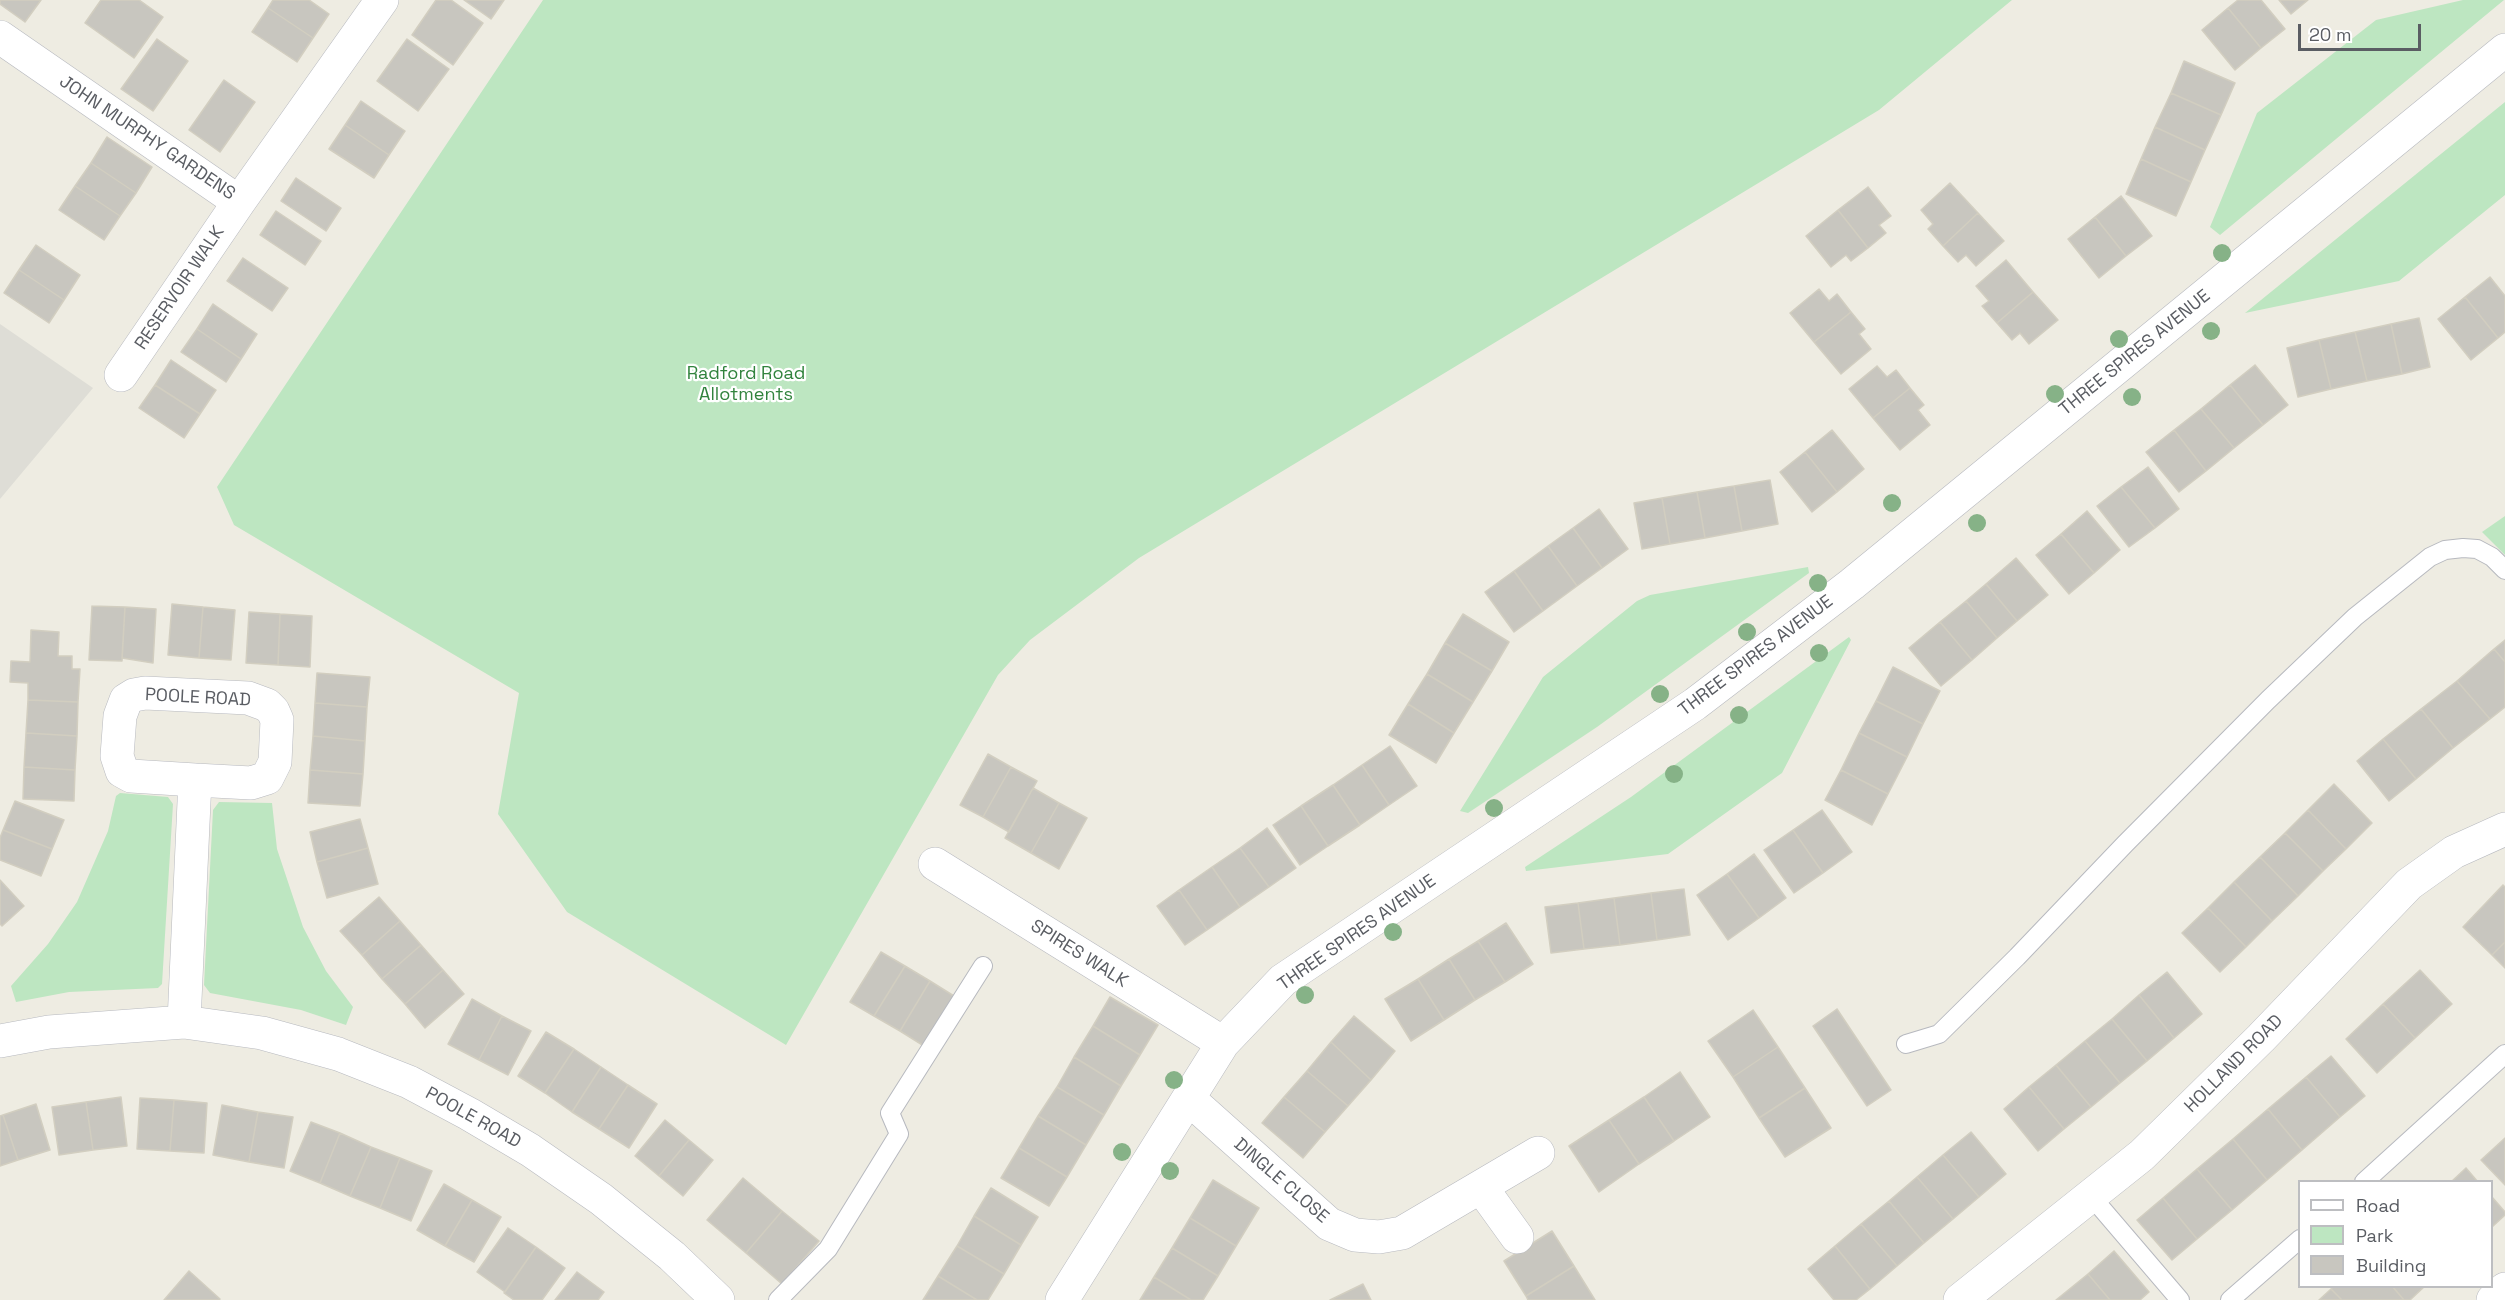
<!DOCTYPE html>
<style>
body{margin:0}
#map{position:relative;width:2505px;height:1300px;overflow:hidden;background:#eeece2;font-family:"Space Grotesk",sans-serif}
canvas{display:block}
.legend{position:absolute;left:2298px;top:1180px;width:195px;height:108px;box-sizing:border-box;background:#fff;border:2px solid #bdbec1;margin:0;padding:8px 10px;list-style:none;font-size:18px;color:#5a5d63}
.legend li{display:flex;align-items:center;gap:12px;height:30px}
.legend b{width:30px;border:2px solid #bdbec1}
.scale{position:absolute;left:2298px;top:24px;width:123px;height:27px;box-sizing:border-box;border:3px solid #5a5d63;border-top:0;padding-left:8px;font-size:18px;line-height:21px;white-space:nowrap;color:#5a5d63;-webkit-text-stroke:4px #fff;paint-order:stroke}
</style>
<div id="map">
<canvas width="2505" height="1300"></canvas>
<ul class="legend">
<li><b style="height:8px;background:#fff"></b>Road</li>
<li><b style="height:16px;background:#bde6c1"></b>Park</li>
<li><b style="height:16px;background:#c8c6bf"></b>Building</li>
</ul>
<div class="scale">20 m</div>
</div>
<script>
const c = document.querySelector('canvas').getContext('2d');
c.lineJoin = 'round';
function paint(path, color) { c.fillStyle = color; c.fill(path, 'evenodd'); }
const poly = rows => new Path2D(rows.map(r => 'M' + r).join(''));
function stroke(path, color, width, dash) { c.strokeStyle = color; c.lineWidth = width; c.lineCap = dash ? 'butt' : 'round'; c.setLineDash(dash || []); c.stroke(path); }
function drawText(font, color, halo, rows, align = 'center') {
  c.font = font + ' "Space Grotesk",sans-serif'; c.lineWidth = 4.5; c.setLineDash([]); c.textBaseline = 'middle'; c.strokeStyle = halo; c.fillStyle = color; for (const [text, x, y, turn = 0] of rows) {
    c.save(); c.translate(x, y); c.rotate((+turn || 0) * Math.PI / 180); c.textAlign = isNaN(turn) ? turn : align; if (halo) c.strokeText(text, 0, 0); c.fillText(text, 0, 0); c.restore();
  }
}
const industrial = poly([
 [0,324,93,388,0,499]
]);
const green = poly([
 [543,0,2012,0,1879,110,1139,558,1030,640,998,675,786,1045,567,912,498,814,519,693,234,525,217,487],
 [2463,0,2504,0,2220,235,2210,227,2257,113,2376,20],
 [2505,102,2505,195,2399,281,2245,313],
 [2505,516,2505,555,2482,532],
 [1808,567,1809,573,1597,727,1468,813,1460,811,1543,677,1637,601,1650,595],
 [1849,637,1851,640,1782,773,1668,854,1526,871,1525,867,1631,797],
 [120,793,168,797,173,804,162,984,158,988,69,992,16,1002,11,986,48,944,77,902,108,831,116,796],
 [219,802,272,803,277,849,303,927,326,971,353,1007,346,1025,301,1010,210,993,204,985,213,810]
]);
const building = poly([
 [0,0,41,0,25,22,0,4,0,0],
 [101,0,139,0,163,17,134,58,85,23,101,0],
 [273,0,309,0,329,14,313,38,268,8,273,0],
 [436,0,451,0,483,23,453,65,412,35,436,0],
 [464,0,504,0,491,19,464,0],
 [2238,0,2261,0,2285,29,2261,48,2228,8,2238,0],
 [2279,0,2308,0,2291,14,2279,0],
 [268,8,313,38,297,62,252,32,268,8],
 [2228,8,2261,48,2235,70,2202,30,2228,8],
 [157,39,188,61,153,111,121,89,157,39],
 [407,39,449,69,418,111,377,81,407,39],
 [2184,61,2235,83,2221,115,2171,93,2184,61],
 [224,80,255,102,220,152,189,130,224,80],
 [2171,93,2221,115,2205,150,2155,127,2171,93],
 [361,101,405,131,389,155,345,125,361,101],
 [345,125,389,155,374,178,329,149,345,125],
 [2155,127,2205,150,2191,182,2141,159,2155,127],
 [107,137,152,167,136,193,91,163,107,137],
 [2141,159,2191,182,2176,216,2126,194,2141,159],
 [91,163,136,193,120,216,75,186,91,163],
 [296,178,341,208,326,231,281,201,296,178],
 [1950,183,1978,213,1943,246,1928,229,1933,224,1921,210,1950,183],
 [75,186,120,216,104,240,59,210,75,186],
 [1868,187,1891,216,1879,225,1886,233,1868,248,1838,210,1868,187],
 [2121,196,2152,236,2126,256,2095,217,2121,196],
 [1838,210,1868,248,1851,261,1846,255,1831,267,1806,236,1838,210],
 [276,211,321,241,305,265,260,235,276,211],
 [1978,213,2004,241,1976,266,1966,255,1958,262,1943,246,1978,213],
 [2095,217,2126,256,2099,278,2068,239,2095,217],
 [36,245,80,275,64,300,19,270,36,245],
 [243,258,288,288,272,311,227,281,243,258],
 [2006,260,2033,292,1997,323,1982,306,1989,301,1976,286,2006,260],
 [19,270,64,300,49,323,4,293,19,270],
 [2490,277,2505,296,2505,332,2498,338,2465,297,2490,277],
 [1819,289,1829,301,1837,294,1851,312,1814,342,1790,313,1819,289],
 [2033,292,2058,320,2029,344,2020,333,2012,340,1997,323,2033,292],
 [2465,297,2498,338,2471,360,2438,319,2465,297],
 [213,304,257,334,241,359,197,329,213,304],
 [1851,312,1865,329,1859,334,1871,349,1841,374,1814,342,1851,312],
 [2419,318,2430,367,2402,374,2391,324,2419,318],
 [2391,324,2402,374,2367,381,2355,332,2391,324],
 [197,329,241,359,226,382,181,352,197,329],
 [2355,332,2367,381,2331,389,2319,340,2355,332],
 [2319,340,2331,389,2298,397,2287,348,2319,340],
 [171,360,216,390,200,414,155,385,171,360],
 [2255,365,2288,405,2263,425,2230,385,2255,365],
 [1877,366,1887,377,1896,370,1910,388,1873,418,1849,389,1877,366],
 [155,385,200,414,184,438,139,408,155,385],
 [2230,385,2263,425,2234,448,2201,409,2230,385],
 [1910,388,1924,405,1918,410,1930,425,1900,450,1873,418,1910,388],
 [2201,409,2234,448,2206,471,2174,430,2201,409],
 [1832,430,1864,469,1837,492,1805,452,1832,430],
 [2174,430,2206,471,2179,492,2146,452,2174,430],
 [1805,452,1837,492,1812,512,1780,472,1805,452],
 [2148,467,2179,509,2155,528,2121,487,2148,467],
 [1770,480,1778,524,1742,531,1734,486,1770,480],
 [1734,486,1742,531,1705,538,1697,492,1734,486],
 [2121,487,2155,528,2129,547,2097,506,2121,487],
 [1697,492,1705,538,1670,544,1662,498,1697,492],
 [1662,498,1670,544,1642,549,1634,503,1662,498],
 [1599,509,1628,549,1602,568,1573,528,1599,509],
 [2087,511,2120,550,2094,573,2061,534,2087,511],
 [1573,528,1602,568,1577,586,1548,546,1573,528],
 [2061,534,2094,573,2069,594,2036,555,2061,534],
 [1548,546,1577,586,1543,611,1514,571,1548,546],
 [2016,558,2048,595,2017,621,1986,584,2016,558],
 [1514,571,1543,611,1514,632,1485,592,1514,571],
 [1986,584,2017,621,1997,638,1966,601,1986,584],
 [1966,601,1997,638,1972,660,1940,622,1966,601],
 [172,604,203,607,199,658,168,655,172,604],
 [92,606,125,607,122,661,89,660,92,606],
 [125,607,156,609,153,663,122,658,125,607],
 [203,607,235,610,231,660,199,658,203,607],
 [249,612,280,614,278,665,246,663,249,612],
 [280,614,312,616,310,667,278,665,280,614],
 [1463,614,1509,642,1492,671,1445,643,1463,614],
 [1940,622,1972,660,1941,686,1909,648,1940,622],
 [31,630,59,632,58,656,72,656,72,669,80,669,78,702,28,700,28,683,10,682,11,661,30,662,31,630],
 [2505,640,2505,662,2494,649,2505,640],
 [1445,643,1492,671,1473,702,1427,674,1445,643],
 [2494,649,2505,662,2505,707,2490,719,2457,681,2494,649],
 [1893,667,1940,691,1923,724,1876,701,1893,667],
 [317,673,370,677,367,707,315,703,317,673],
 [1427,674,1473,702,1454,733,1408,704,1427,674],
 [2457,681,2490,719,2453,748,2421,709,2457,681],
 [28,700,78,702,77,736,26,733,28,700],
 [1876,701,1923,724,1907,757,1859,733,1876,701],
 [315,703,367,707,365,741,313,736,315,703],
 [1408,704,1454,733,1436,763,1389,735,1408,704],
 [2421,709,2453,748,2416,779,2383,739,2421,709],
 [26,733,77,736,75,770,24,767,26,733],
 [1859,733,1907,757,1888,794,1841,770,1859,733],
 [313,736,365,741,363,774,310,770,313,736],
 [2383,739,2416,779,2389,801,2357,761,2383,739],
 [1390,746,1417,786,1389,805,1362,765,1390,746],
 [988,754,1011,767,983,817,960,805,988,754],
 [1362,765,1389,805,1360,825,1333,785,1362,765],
 [24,767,75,770,74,801,23,799,24,767],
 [1011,767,1037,781,1009,832,983,817,1011,767],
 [310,770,363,774,360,806,308,803,310,770],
 [1841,770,1888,794,1872,825,1825,800,1841,770],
 [2334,784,2372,823,2346,849,2308,810,2334,784],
 [1333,785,1360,825,1328,846,1301,806,1333,785],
 [1033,788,1059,803,1031,853,1005,838,1033,788],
 [15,801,64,820,52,849,3,830,15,801],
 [1059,803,1087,818,1059,869,1031,853,1059,803],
 [1301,806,1328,846,1300,865,1273,825,1301,806],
 [1822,810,1852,852,1823,873,1793,830,1822,810],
 [2308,810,2346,849,2323,871,2285,833,2308,810],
 [360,819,368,848,317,862,310,832,360,819],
 [1267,828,1296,868,1269,887,1240,848,1267,828],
 [3,830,52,849,41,876,0,860,0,838,3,830],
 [1793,830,1823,873,1794,893,1764,850,1793,830],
 [2285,833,2323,871,2298,896,2260,857,2285,833],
 [368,848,378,884,327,898,317,862,368,848],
 [1240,848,1269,887,1240,907,1212,867,1240,848],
 [1754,854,1786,898,1759,918,1727,874,1754,854],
 [2260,857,2298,896,2272,921,2234,882,2260,857],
 [1212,867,1240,907,1207,930,1179,890,1212,867],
 [1727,874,1759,918,1728,940,1697,895,1727,874],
 [0,880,24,906,2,926,0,924,0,880],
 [2234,882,2272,921,2246,947,2208,908,2234,882],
 [2503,885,2505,887,2505,942,2492,955,2463,927,2503,885],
 [1684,889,1690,935,1657,940,1651,893,1684,889],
 [1179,890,1207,930,1185,945,1157,906,1179,890],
 [1651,893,1657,940,1620,945,1614,898,1651,893],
 [379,897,400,921,362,955,340,931,379,897],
 [1614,898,1620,945,1584,949,1578,903,1614,898],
 [1578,903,1584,949,1551,953,1545,907,1578,903],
 [2208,908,2246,947,2220,972,2182,933,2208,908],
 [400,921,421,945,382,979,362,955,400,921],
 [1506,923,1533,964,1505,982,1478,941,1506,923],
 [1478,941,1505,982,1475,1000,1449,959,1478,941],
 [2505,942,2505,968,2492,955,2505,942],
 [421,945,443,970,405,1004,382,979,421,945],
 [881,952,905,966,874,1016,850,1002,881,952],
 [1449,959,1475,1000,1444,1020,1418,979,1449,959],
 [905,966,930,981,900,1031,874,1016,905,966],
 [443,970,464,994,425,1028,405,1004,443,970],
 [2420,970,2452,1004,2415,1038,2383,1004,2420,970],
 [2167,972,2202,1014,2174,1038,2139,995,2167,972],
 [1418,979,1444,1020,1411,1041,1385,999,1418,979],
 [930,981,954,996,924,1046,900,1031,930,981],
 [2139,995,2174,1038,2147,1061,2112,1019,2139,995],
 [1110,997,1158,1025,1140,1055,1093,1026,1110,997],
 [472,999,502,1016,479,1060,448,1044,472,999],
 [2383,1004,2415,1038,2377,1073,2346,1039,2383,1004],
 [1837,1009,1891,1090,1867,1106,1813,1026,1837,1009],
 [1753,1010,1778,1047,1733,1077,1708,1041,1753,1010],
 [502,1016,531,1031,508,1075,479,1060,502,1016],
 [1354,1016,1395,1051,1371,1080,1331,1042,1354,1016],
 [2112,1019,2147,1061,2120,1083,2085,1041,2112,1019],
 [1093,1026,1140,1055,1121,1086,1074,1057,1093,1026],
 [546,1032,574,1049,545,1093,518,1076,546,1032],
 [2085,1041,2120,1083,2091,1107,2056,1065,2085,1041],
 [1331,1042,1371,1080,1348,1106,1307,1071,1331,1042],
 [1778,1047,1805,1088,1759,1118,1733,1077,1778,1047],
 [574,1049,601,1067,572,1112,545,1093,574,1049],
 [2331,1056,2365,1096,2340,1117,2306,1077,2331,1056],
 [1074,1057,1121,1086,1104,1115,1057,1087,1074,1057],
 [2056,1065,2091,1107,2064,1129,2029,1087,2056,1065],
 [601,1067,628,1085,599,1129,572,1112,601,1067],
 [1307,1071,1348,1106,1325,1132,1284,1097,1307,1071],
 [1680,1072,1710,1117,1674,1141,1644,1097,1680,1072],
 [2306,1077,2340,1117,2302,1150,2268,1109,2306,1077],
 [628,1085,657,1104,629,1148,599,1129,628,1085],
 [1057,1087,1104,1115,1086,1145,1038,1116,1057,1087],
 [2029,1087,2064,1129,2038,1151,2004,1109,2029,1087],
 [1805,1088,1831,1128,1785,1157,1759,1118,1805,1088],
 [121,1097,127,1146,93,1150,86,1102,121,1097],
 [1284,1097,1325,1132,1303,1158,1262,1123,1284,1097],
 [1644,1097,1674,1141,1639,1164,1609,1120,1644,1097],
 [140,1098,174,1100,170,1151,137,1149,140,1098],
 [174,1100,207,1103,204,1153,170,1151,174,1100],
 [86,1102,93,1150,59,1155,52,1107,86,1102],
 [36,1104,50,1150,18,1160,3,1115,36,1104],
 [222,1105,258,1112,249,1162,213,1155,222,1105],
 [2268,1109,2302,1150,2267,1180,2233,1139,2268,1109],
 [258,1112,293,1117,284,1168,249,1162,258,1112],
 [3,1115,18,1160,0,1166,0,1116,3,1115],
 [1038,1116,1086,1145,1067,1177,1019,1148,1038,1116],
 [665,1120,689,1140,659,1176,635,1156,665,1120],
 [1609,1120,1639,1164,1599,1192,1569,1146,1609,1120],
 [311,1122,340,1133,320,1183,290,1171,311,1122],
 [1971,1132,2006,1174,1979,1197,1943,1155,1971,1132],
 [340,1133,371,1147,350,1196,320,1183,340,1133],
 [2505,1138,2505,1185,2481,1160,2505,1138],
 [2233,1139,2267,1180,2232,1210,2197,1169,2233,1139],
 [689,1140,713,1160,683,1196,659,1176,689,1140],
 [371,1147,400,1158,380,1208,350,1196,371,1147],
 [1019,1148,1067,1177,1049,1206,1001,1178,1019,1148],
 [1943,1155,1979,1197,1953,1219,1917,1177,1943,1155],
 [400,1158,432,1171,411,1221,380,1208,400,1158],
 [2466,1168,2478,1182,2451,1182,2466,1168],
 [2197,1169,2232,1210,2197,1239,2163,1198,2197,1169],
 [1917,1177,1953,1219,1924,1243,1889,1201,1917,1177],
 [743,1178,782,1211,746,1253,707,1220,743,1178],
 [1213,1180,1259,1208,1236,1246,1190,1218,1213,1180],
 [444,1184,472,1200,445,1246,417,1230,444,1184],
 [991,1188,1038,1217,1021,1245,974,1216,991,1188],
 [2492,1197,2505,1212,2505,1215,2492,1227,2492,1197],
 [2163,1198,2197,1239,2172,1260,2137,1220,2163,1198],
 [472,1200,501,1217,474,1262,445,1246,472,1200],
 [1889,1201,1924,1243,1897,1266,1861,1224,1889,1201],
 [782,1211,819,1241,782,1284,746,1253,782,1211],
 [974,1216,1021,1245,1004,1274,957,1246,974,1216],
 [1190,1218,1236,1246,1218,1276,1172,1248,1190,1218],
 [1861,1224,1897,1266,1870,1289,1835,1246,1861,1224],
 [508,1228,536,1247,505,1292,477,1272,508,1228],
 [1552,1231,1574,1266,1526,1296,1504,1261,1552,1231],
 [957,1246,1004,1274,988,1300,977,1300,938,1276,957,1246],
 [1835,1246,1870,1289,1856,1300,1834,1300,1808,1269,1835,1246],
 [536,1247,565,1268,542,1300,514,1300,504,1293,536,1247],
 [1172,1248,1218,1276,1203,1300,1191,1300,1154,1277,1172,1248],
 [2114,1251,2149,1292,2140,1300,2110,1300,2088,1274,2114,1251],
 [1574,1266,1595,1300,1528,1300,1526,1296,1574,1266],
 [189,1271,220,1299,219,1300,164,1300,189,1271],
 [577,1272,604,1292,598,1300,555,1300,577,1272],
 [2088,1274,2110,1300,2056,1300,2088,1274],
 [938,1276,977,1300,923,1300,938,1276],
 [1154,1277,1191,1300,1140,1300,1154,1277],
 [1363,1284,1371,1300,1330,1300,1363,1284],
 [2334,1286,2392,1286,2404,1300,2342,1300,2331,1289,2334,1286],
 [2392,1286,2425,1286,2410,1300,2404,1300,2392,1286],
 [2331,1289,2342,1300,2319,1300,2331,1289]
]);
const service = poly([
 [1906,1044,1939,1034,2017,957,2125,844,2268,700,2355,617,2430,557,2445,550,2463,548,2477,549,2492,557,2505,570],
 [2364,1182,2505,1054],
 [2091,1196,2180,1300],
 [778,1300,828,1249,899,1134,890,1113,983,966],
 [2230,1300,2300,1239]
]);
const minor = poly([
 [0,37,239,202],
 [121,375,239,202,382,0],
 [935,864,1223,1043],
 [184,1022,195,780,251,783,267,778,275,762,277,720,273,711,267,705,248,698,145,693,134,695,126,700,120,716,117,756,122,771,131,776,195,780],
 [0,1041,49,1032,184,1022,262,1033,338,1054,409,1082,469,1114,530,1150,601,1199,672,1256,718,1300],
 [1189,1099,1329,1224,1355,1235,1379,1237,1402,1233,1538,1153],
 [1481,1187,1517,1237],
 [1062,1300,1223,1043,1283,980,1695,704,1852,584,2505,50],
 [1960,1300,2142,1155,2261,1038,2409,884,2454,852,2505,829],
 [2493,1300,2505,1289]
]);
const trees = [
 [2222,253],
 [2211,331],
 [2119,339],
 [2055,394],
 [2132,397],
 [1892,503],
 [1977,523],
 [1818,583],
 [1747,632],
 [1819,653],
 [1660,694],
 [1739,715],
 [1674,774],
 [1494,808],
 [1393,932],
 [1305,995],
 [1174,1080],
 [1122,1152],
 [1170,1171]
];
const streetNames = [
 ["JOHN MURPHY GARDENS",147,138,34],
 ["RESERVOIR WALK",180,288,-56],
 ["THREE SPIRES AVENUE",2135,353,-39],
 ["THREE SPIRES AVENUE",1756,656,-37],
 ["POOLE ROAD",198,698,3],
 ["THREE SPIRES AVENUE",1357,933,-35],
 ["SPIRES WALK",1079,954,32],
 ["HOLLAND ROAD",2234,1064,-45],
 ["POOLE ROAD",473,1118,29],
 ["DINGLE CLOSE",1281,1181,41]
];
const parkNames = [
 ["Radford Road",746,374],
 ["Allotments",746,395]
];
paint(industrial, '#deddd6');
paint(green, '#bde6c1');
paint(building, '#c8c6bf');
stroke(building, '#d2cec0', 1.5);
stroke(service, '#b7b9bf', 20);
stroke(minor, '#b7b9bf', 34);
stroke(service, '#fff', 18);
stroke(minor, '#fff', 33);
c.fillStyle = '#86b287';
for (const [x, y] of trees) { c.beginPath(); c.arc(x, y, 9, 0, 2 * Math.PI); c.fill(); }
drawText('18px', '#5a5d63', '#fff', streetNames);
drawText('18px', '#31833d', '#fff', parkNames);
</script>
